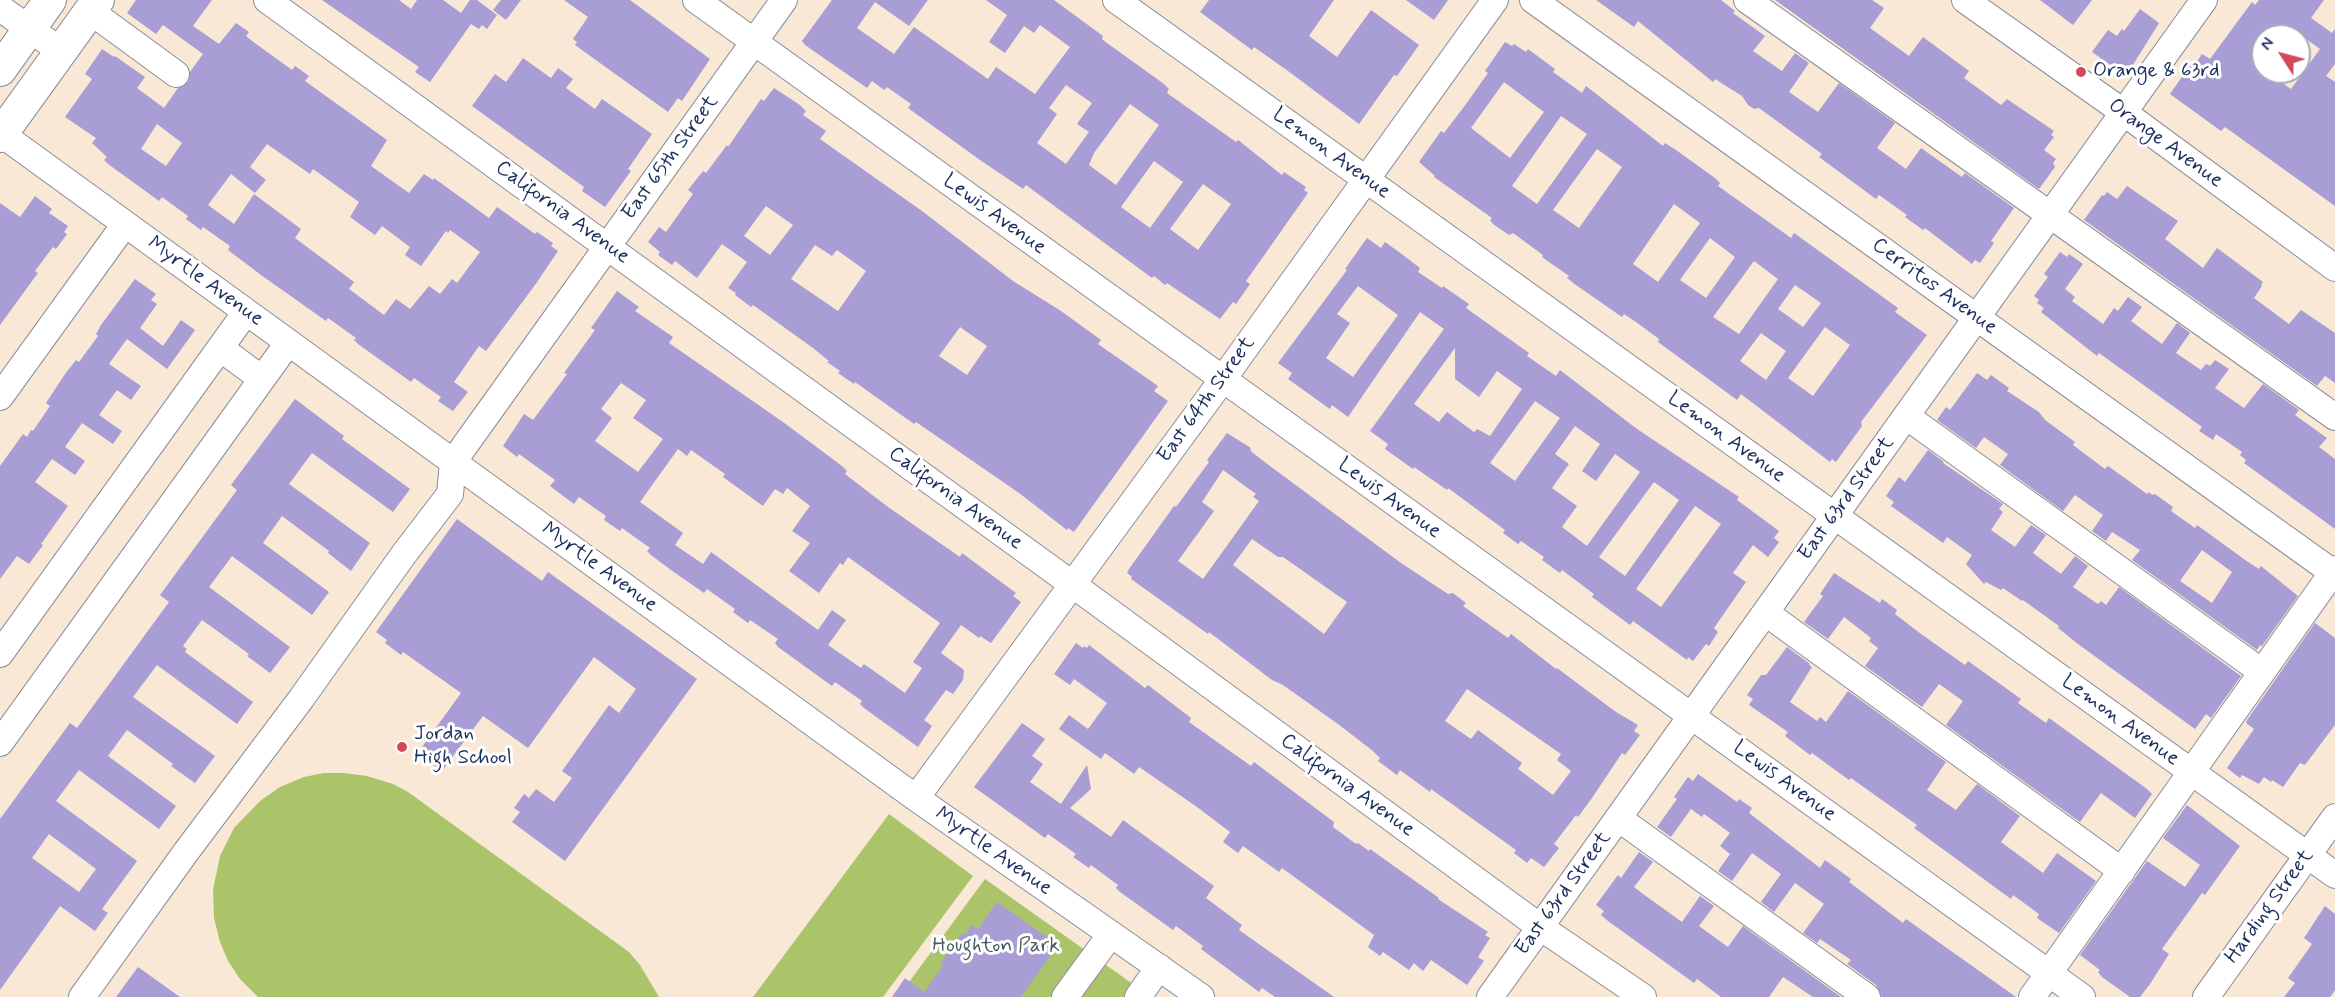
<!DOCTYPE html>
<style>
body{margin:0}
#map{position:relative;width:2335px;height:997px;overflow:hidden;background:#f8e8d5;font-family:Mynerve,sans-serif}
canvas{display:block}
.north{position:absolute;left:2251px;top:24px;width:60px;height:60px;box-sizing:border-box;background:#fff;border:2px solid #a4acbf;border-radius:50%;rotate:306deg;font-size:16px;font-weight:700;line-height:24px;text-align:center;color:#1b2f5e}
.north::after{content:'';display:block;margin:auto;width:21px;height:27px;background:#d1495b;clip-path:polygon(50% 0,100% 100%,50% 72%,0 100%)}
</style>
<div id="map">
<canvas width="2335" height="997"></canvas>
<div class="north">N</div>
</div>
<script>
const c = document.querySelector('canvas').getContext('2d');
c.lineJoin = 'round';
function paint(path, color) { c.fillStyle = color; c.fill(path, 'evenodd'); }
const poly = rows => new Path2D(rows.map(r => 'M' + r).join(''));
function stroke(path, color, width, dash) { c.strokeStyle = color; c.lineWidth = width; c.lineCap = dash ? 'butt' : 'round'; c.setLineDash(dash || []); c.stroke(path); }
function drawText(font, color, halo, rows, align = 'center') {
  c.font = font + ' Mynerve,sans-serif'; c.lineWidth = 6; c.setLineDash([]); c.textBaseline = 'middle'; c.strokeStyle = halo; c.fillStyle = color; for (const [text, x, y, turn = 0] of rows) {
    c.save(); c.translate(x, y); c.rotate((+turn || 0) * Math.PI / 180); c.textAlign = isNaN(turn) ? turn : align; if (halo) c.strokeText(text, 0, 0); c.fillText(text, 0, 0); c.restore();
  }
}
const green = poly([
 [324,773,344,773,367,776,393,784,408,792,629,952,640,965,659,997,258,997,240,979,228,961,220,942,214,918,213,890,220,856,234,828,260,801,280,787,304,777],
 [889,814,973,876,883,997,753,997],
 [985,879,1151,997,898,997]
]);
const building = poly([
 [136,0,212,0,193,26,219,44,236,23,249,32,246,36,252,41,292,70,295,66,309,76,305,81,387,140,371,166,409,193,424,174,433,180,434,178,489,218,497,207,535,234,537,232,553,243,551,246,558,251,535,285,486,351,479,346,454,382,468,392,453,411,438,401,441,397,414,378,411,382,358,344,354,340,356,338,328,318,326,321,261,275,228,250,230,246,203,227,201,230,186,219,188,216,162,197,159,201,108,164,104,160,107,157,92,143,96,138,65,117,92,79,85,74,102,49,114,57,115,56,145,77,137,88,164,108,178,88,188,82,190,72,203,54,163,25,156,34,127,13],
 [157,124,182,143,166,166,141,149],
 [267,144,310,174,313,169,359,202,350,217,375,235,382,226,410,247,405,255,421,266,446,231,448,233,450,230,480,252,457,283,452,279,440,294,429,286,410,309,396,299,384,315,349,289,354,282,295,238,301,229,254,194,234,224,208,205,231,174,255,193,266,180,250,167],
 [322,0,399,0,411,9,417,0,443,0,461,13,470,0,477,0,497,15,487,29,482,25,479,29,471,24,430,82,415,72,419,67],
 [501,0,521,0,506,20,493,10],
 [564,0,630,0,710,59,682,101,678,98,668,112,575,45,577,42,573,39,588,17],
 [832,0,928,0,909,26,875,2,857,28,894,54,914,27,988,79,996,67,1035,94,1070,47,1040,25,1034,33,1024,26,1005,53,989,42,1007,15,986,0,1054,0,1103,36,1102,39,1107,43,1164,84,1169,89,1167,93,1236,142,1238,140,1282,175,1284,172,1306,187,1304,190,1308,193,1246,281,1250,284,1236,304,1233,302,1220,319,1167,283,1165,285,1154,276,1152,278,1026,185,1023,189,980,160,908,108,911,104,887,87,884,90,872,81,867,88,805,45,802,41],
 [1066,85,1092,103,1077,124,1089,132,1066,164,1037,143,1057,114,1049,108],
 [1130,104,1159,125,1116,185,1089,165,1094,153],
 [1154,161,1183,182,1150,228,1121,207],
 [1203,184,1231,204,1198,250,1170,229],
 [1209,0,1334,0,1309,36,1337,57,1371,10,1419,45,1397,76,1394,75,1359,124,1288,71,1254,47,1252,50,1200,12],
 [1406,0,1448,0,1434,20],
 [1596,0,1721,0,1735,11,1733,13,1765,36,1753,51,1782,71,1795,53,1809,63,1789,92,1818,112,1839,83,1895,123,1877,148,1906,169,1921,148,1962,177,1965,173,2014,208,1991,241,1994,243,1980,263,1975,260,1972,264,1925,228,1923,230,1905,217,1907,215,1879,195,1876,199,1819,157,1822,154,1759,108,1754,109,1748,105,1742,96,1715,79,1713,82,1638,21,1634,27],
 [1775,0,1872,0,1884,8,1870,28,1909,56,1923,37,1969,71,1964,78,2001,105,2007,99,2054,131,2051,135,2054,137,2044,150,2056,159,2053,163,2055,167,2039,189],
 [2040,0,2092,0,2073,25],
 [2259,0,2324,0,2311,18,2332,33,2335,29,2335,64,2326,76,2335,82,2335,206,2225,127,2221,131,2170,94,2191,64,2194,66,2202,54,2210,59,2252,2,2255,5],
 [2263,36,2302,36,2320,49,2291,89,2266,72,2263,72],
 [2140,9,2159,23,2126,76,2092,52,2108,30,2117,36,2122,29,2124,31],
 [1505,42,1512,46,1514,44,1526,52,1528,49,1555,69,1553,72,1582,93,1586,86,1663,146,1665,143,1676,150,1715,178,1720,183,1718,186,1780,230,1791,238,1794,233,1898,308,1895,312,1927,335,1861,422,1862,426,1836,462,1832,459,1830,462,1741,394,1737,400,1658,342,1659,339,1636,322,1624,314,1622,317,1576,285,1567,278,1569,276,1542,257,1543,255,1513,233,1509,235,1493,224,1490,220,1492,218,1434,177,1435,176,1419,162,1441,131,1444,133,1466,104,1488,73,1485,71],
 [1504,82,1544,112,1510,158,1471,128],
 [1561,116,1587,134,1537,204,1512,186],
 [1597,149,1622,167,1579,228,1553,210],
 [1674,204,1700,223,1658,282,1633,264],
 [1710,238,1735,257,1706,298,1680,280],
 [1754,261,1778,279,1739,334,1713,317],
 [1795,285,1821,303,1803,327,1778,309],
 [1825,327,1850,345,1813,396,1788,378],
 [1761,333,1786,351,1766,380,1740,361],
 [523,58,551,78,558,68,573,79,566,88,595,109,602,99,652,134,628,169,631,171,605,207,582,191,584,187,472,106,495,74,506,82],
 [774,88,800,105,806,111,803,115,826,131,820,139,922,211,1013,281,1061,311,1101,340,1098,344,1158,386,1154,391,1168,401,1074,532,1068,528,1067,530,1019,493,916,422,914,424,855,382,854,384,838,373,840,371,827,362,829,361,813,348,753,305,751,307,735,295,736,293,728,288,747,262,722,244,697,278,675,261,672,265,658,255,660,252,648,242,659,227,666,232,693,194,688,190,703,171,706,173,727,145,728,147,761,99,764,101],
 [766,206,793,225,770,255,744,236],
 [815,245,832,256,837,250,866,271,838,311,791,279],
 [960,327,987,346,967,375,939,356],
 [2127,186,2178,221,2165,239,2203,268,2217,248,2263,282,2261,285,2262,286,2254,298,2289,324,2301,310,2335,333,2335,383,2325,376,2317,386,2084,220,2102,195,2104,196,2107,192,2117,199],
 [35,196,52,209,49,213,68,226,64,232,67,234,56,249,53,247,35,271,38,273,0,325,0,203,20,217],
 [1367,238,1381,248,1385,242,1399,252,1420,268,1418,272,1442,288,1443,286,1469,304,1466,308,1529,353,1527,356,1556,376,1560,370,1637,429,1739,497,1737,500,1779,531,1774,538,1779,542,1768,557,1753,545,1733,573,1746,582,1714,628,1718,632,1709,646,1706,644,1693,661,1688,657,1687,660,1633,621,1630,625,1592,597,1594,594,1562,570,1560,573,1542,560,1544,557,1521,541,1518,544,1503,533,1505,530,1448,488,1447,490,1414,467,1413,469,1385,449,1388,444,1370,431,1444,329,1420,312,1348,417,1332,405,1330,409,1288,379,1292,373,1278,363,1347,270,1345,269],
 [1358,286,1398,315,1353,377,1326,358,1350,323,1337,314],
 [1455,348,1455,379,1479,397,1497,371,1522,389,1490,436,1477,429,1474,432,1447,412,1439,422,1414,404],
 [1535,401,1560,418,1515,481,1490,463],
 [1575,426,1600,444,1582,471,1596,481,1615,454,1640,472,1587,546,1562,527,1577,506,1552,488,1569,464,1555,454],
 [1654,482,1679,500,1625,576,1599,557],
 [1695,506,1721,524,1661,607,1636,589],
 [2060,252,2067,257,2069,254,2083,264,2065,289,2075,297,2072,301,2103,324,2114,308,2118,311,2128,297,2142,307,2131,321,2162,344,2177,323,2190,333,2176,353,2201,370,2206,364,2210,366,2215,360,2229,369,2215,388,2244,408,2263,384,2299,410,2295,415,2327,438,2319,447,2335,459,2335,529,2244,463,2246,460,2240,455,2242,452,2216,434,2213,440,2199,431,2202,427,2099,353,2097,356,2041,312,2044,308,2037,303,2039,300,2034,296,2048,277,2044,274],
 [135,279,156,294,151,300,157,304,140,328,163,346,181,320,195,330,167,369,127,339,109,364,141,386,131,400,117,390,99,415,122,431,113,444,82,423,65,447,85,461,75,475,52,459,35,482,68,506,41,544,43,545,29,564,17,556,0,579,0,466,23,434,27,437,31,430,33,431,50,406,46,403,65,374,76,360,79,362,98,336,96,334,101,325],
 [617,291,639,307,635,311,673,337,669,343,783,422,842,466,847,471,845,474,888,507,960,557,962,553,1016,593,1013,596,1021,602,991,643,980,636,979,638,961,625,941,653,964,670,963,680,953,694,946,690,924,720,932,726,918,747,864,708,860,704,862,701,835,682,832,686,778,647,775,643,778,639,750,620,748,623,733,612,735,609,707,589,704,593,671,570,651,555,647,551,650,548,622,528,620,531,604,520,606,516,579,497,574,504,550,486,555,480,519,454,517,457,503,446,524,414,533,420,567,374,564,373,595,330,591,328],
 [621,383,646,400,633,418,663,439,638,472,595,441,612,418,601,409],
 [678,449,687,456,691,450,725,474,723,477,763,506,775,489,783,494,787,488,810,506,792,531,810,543,789,571,819,593,840,563,843,565,848,557,940,623,913,662,922,668,905,693,864,664,861,668,828,645,846,620,832,610,818,630,711,552,703,564,675,545,683,533,640,502],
 [1977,373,1987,380,1991,375,2009,388,2007,391,2039,412,2045,420,2075,442,2073,445,2105,469,2108,466,2147,494,2148,492,2153,495,2155,494,2173,507,2171,511,2195,528,2197,525,2248,562,2259,569,2261,566,2298,596,2262,646,2260,645,2257,650,2132,560,2140,550,2112,532,2106,541,2092,531,2103,515,2075,495,2063,511,2000,465,2008,454,1984,437,1976,448,1937,420,1946,407,1950,410],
 [2202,550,2232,572,2212,603,2180,581],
 [295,399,344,436,342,439,410,489,393,512,312,453,289,484,370,543,351,571,328,553,329,551,282,516,263,543,329,592,312,615,232,556,209,587,290,647,270,673,247,656,249,654,202,620,183,646,187,649,185,652,253,702,237,724,157,665,133,697,215,756,195,783,171,766,173,764,127,730,108,756,176,806,159,829,79,770,56,801,137,861,102,909,108,913,95,931,60,906,0,990,0,819,70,723,77,728,169,602,160,595,237,490,231,485],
 [49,834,96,869,79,892,32,858],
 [1227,433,1251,448,1250,450,1253,453,1270,466,1401,563,1448,594,1453,593,1466,603,1463,606,1508,638,1511,634,1556,669,1557,668,1616,712,1638,725,1634,731,1640,735,1625,755,1622,753,1592,798,1578,817,1576,815,1554,844,1559,848,1544,867,1531,858,1527,863,1514,853,1516,850,1431,789,1430,792,1400,770,1397,775,1378,761,1380,758,1373,751,1338,724,1283,685,1272,680,1209,632,1208,634,1131,579,1132,577,1127,573,1129,569,1174,506,1176,507,1209,462,1207,460],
 [1223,470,1256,494,1253,497,1259,501,1203,579,1178,561,1214,511,1202,502],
 [1252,539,1278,557,1283,557,1347,602,1324,634,1233,565],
 [1467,689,1561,754,1557,760,1571,771,1553,795,1518,769,1522,763,1478,730,1471,739,1445,721],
 [1928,450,1944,462,1943,463,2003,504,1999,509,2003,512,1991,530,2015,547,2031,525,2046,535,2033,553,2061,574,2075,556,2088,566,2073,587,2098,604,2101,601,2106,605,2119,587,2241,676,2211,718,2206,714,2195,729,2078,644,2058,628,2059,626,2023,600,2022,601,2003,588,2001,590,1986,582,1984,584,1966,564,1972,555,1947,537,1943,543,1891,506,1894,502,1886,496,1899,477,1905,482],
 [457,519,542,581,548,572,697,679,565,861,512,822,520,812,514,808,524,794,529,798,536,789,554,802,572,778,562,771,587,736,609,705,619,713,636,689,594,657,528,748,483,716,442,771,417,754,461,693,403,652,401,655,385,643,387,640,376,632],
 [1834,573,1880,603,1882,599,1897,610,1895,614,1921,634,1965,665,1968,661,2021,699,2018,703,2046,723,2049,718,2147,789,2152,794,2135,818,2101,793,2080,822,1946,725,1963,701,1939,684,1922,707,1865,666,1878,648,1869,641,1871,638,1844,617,1828,639,1804,622,1823,596,1820,594],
 [2315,623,2335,638,2335,725,2305,765,2300,763,2283,787,2272,780,2271,782,2264,777,2259,784,2242,775,2240,778,2227,768,2254,729,2246,723,2247,720],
 [1076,643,1083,648,1084,646,1087,648,1089,645,1145,688,1148,685,1191,718,1189,722,1251,766,1254,762,1334,822,1333,827,1356,844,1358,843,1369,851,1370,849,1439,898,1438,899,1488,932,1485,935,1490,938,1478,957,1484,961,1467,985,1431,960,1423,971,1414,963,1409,970,1383,952,1380,956,1368,947,1374,935,1282,868,1279,872,1243,846,1238,853,1223,842,1230,832,1197,807,1139,767,1134,774,1105,753,1101,759,1059,729,1069,715,1088,729,1107,703,1074,679,1070,685,1054,674],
 [1787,647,1810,664,1809,665,1812,667,1790,702,1817,721,1820,717,1826,722,1848,691,1946,762,1927,790,1956,810,1977,784,2020,816,2001,842,2043,873,2057,853,2096,881,2059,933,2037,918,2039,914,2013,895,2011,899,1914,828,1917,825,1851,778,1849,780,1812,753,1810,755,1785,736,1788,732,1749,705,1753,699,1747,695,1761,675,1766,675],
 [1022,723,1045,739,1032,756,1043,764,1030,782,1061,804,1087,765,1091,789,1070,808,1111,837,1123,820,1214,886,1206,898,1242,925,1239,930,1334,997,1275,997,1262,988,1259,992,1201,949,1203,946,1176,926,1173,930,1120,892,1116,888,1118,885,1091,865,1089,868,1073,857,1076,854,1048,834,1045,838,974,787],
 [1698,774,1737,802,1739,799,1752,808,1749,813,1820,868,1825,860,1851,879,1849,882,1903,923,1906,919,2016,997,1882,997,1876,985,1847,964,1851,960,1820,939,1817,943,1803,933,1824,904,1795,883,1774,912,1761,902,1781,874,1752,853,1732,881,1718,871,1730,854,1720,846,1730,833,1704,814,1702,817,1691,809,1671,837,1657,827,1677,799,1674,797,1688,777,1693,781],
 [2187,805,2240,846,2205,895,2202,893,2162,949,2169,954,2150,984,2140,997,2130,997,2102,977,2098,972,2100,970,2080,955,2147,861,2185,887,2200,865,2163,838],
 [1639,852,1653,862,1634,887,1643,894,1682,922,1700,896,1714,906,1699,926,1728,947,1743,926,1841,997,1813,997,1783,977,1769,997,1721,997,1697,979,1694,983,1658,957,1608,921,1601,915,1604,911,1596,905,1618,875,1621,878],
 [997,902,1058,945,1021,997,892,997,905,978,924,992,943,966,940,964,962,933,965,935,972,925,978,929],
 [2325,906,2335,914,2335,990,2330,997,2284,997,2295,983,2288,978,2312,944,2304,938],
 [138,967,180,997,116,997]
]);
const minor = poly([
 [267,0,1072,584,1540,927,1643,997],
 [696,0,2082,997],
 [1116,0,2335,875],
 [1533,0,2335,574],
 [1747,0,2335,417],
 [1965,0,2123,112,2335,268],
 [0,8,61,51],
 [90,11,176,74],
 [0,133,916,798,1201,997],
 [220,348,262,379],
 [0,397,125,224],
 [1906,416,2262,672],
 [1766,613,2122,871],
 [0,654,246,312],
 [0,743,288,343],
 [916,798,1223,379,1495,0],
 [1618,818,1867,997],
 [82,997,186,852,301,699,404,554,450,494,453,462,784,0],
 [1065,997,1111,934],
 [1138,997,1159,967],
 [1490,997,2204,0],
 [2032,997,2335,569],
 [2206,997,2335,817]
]);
const major = poly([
 [0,70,50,0],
 [0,136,98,0]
]);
const markers = [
 [2081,72,6,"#d1495b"],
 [402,747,6,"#d1495b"]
];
const poiNames = [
 ["Orange & 63rd",2093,72],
 ["Jordan",414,735],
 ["High School",414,759]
];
const streetNames = [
 ["Orange Avenue",2165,144,36],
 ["Lemon Avenue",1331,154,36],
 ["East 65th Street",671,158,-54],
 ["California Avenue",562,213,36],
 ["Lewis Avenue",994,215,36],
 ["Myrtle Avenue",205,282,36],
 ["Cerritos Avenue",1934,287,36],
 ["East 64th Street",1207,400,-54],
 ["Lemon Avenue",1726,438,36],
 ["California Avenue",955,499,36],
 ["Lewis Avenue",1389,499,36],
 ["East 63rd Street",1847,499,-54],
 ["Myrtle Avenue",599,568,36],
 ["Lemon Avenue",2120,721,36],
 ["Lewis Avenue",1784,782,36],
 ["California Avenue",1347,786,36],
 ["Myrtle Avenue",993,852,35],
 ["East 63rd Street",1564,894,-54],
 ["Harding Street",2270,907,-54]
];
const parkNames = [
 ["Houghton Park",996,947]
];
paint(green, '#acc469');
paint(building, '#a89dd5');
stroke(minor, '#8a8c9a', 28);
stroke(major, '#8a8c9a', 34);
stroke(minor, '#fff', 26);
stroke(major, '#fff', 32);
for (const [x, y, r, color] of markers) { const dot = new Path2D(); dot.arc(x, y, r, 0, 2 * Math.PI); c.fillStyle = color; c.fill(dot); stroke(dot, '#fff', 2); }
drawText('21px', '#1b2f5e', '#fff', poiNames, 'left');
drawText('21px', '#1b2f5e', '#fff', streetNames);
drawText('21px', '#465c61', '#fff', parkNames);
</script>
